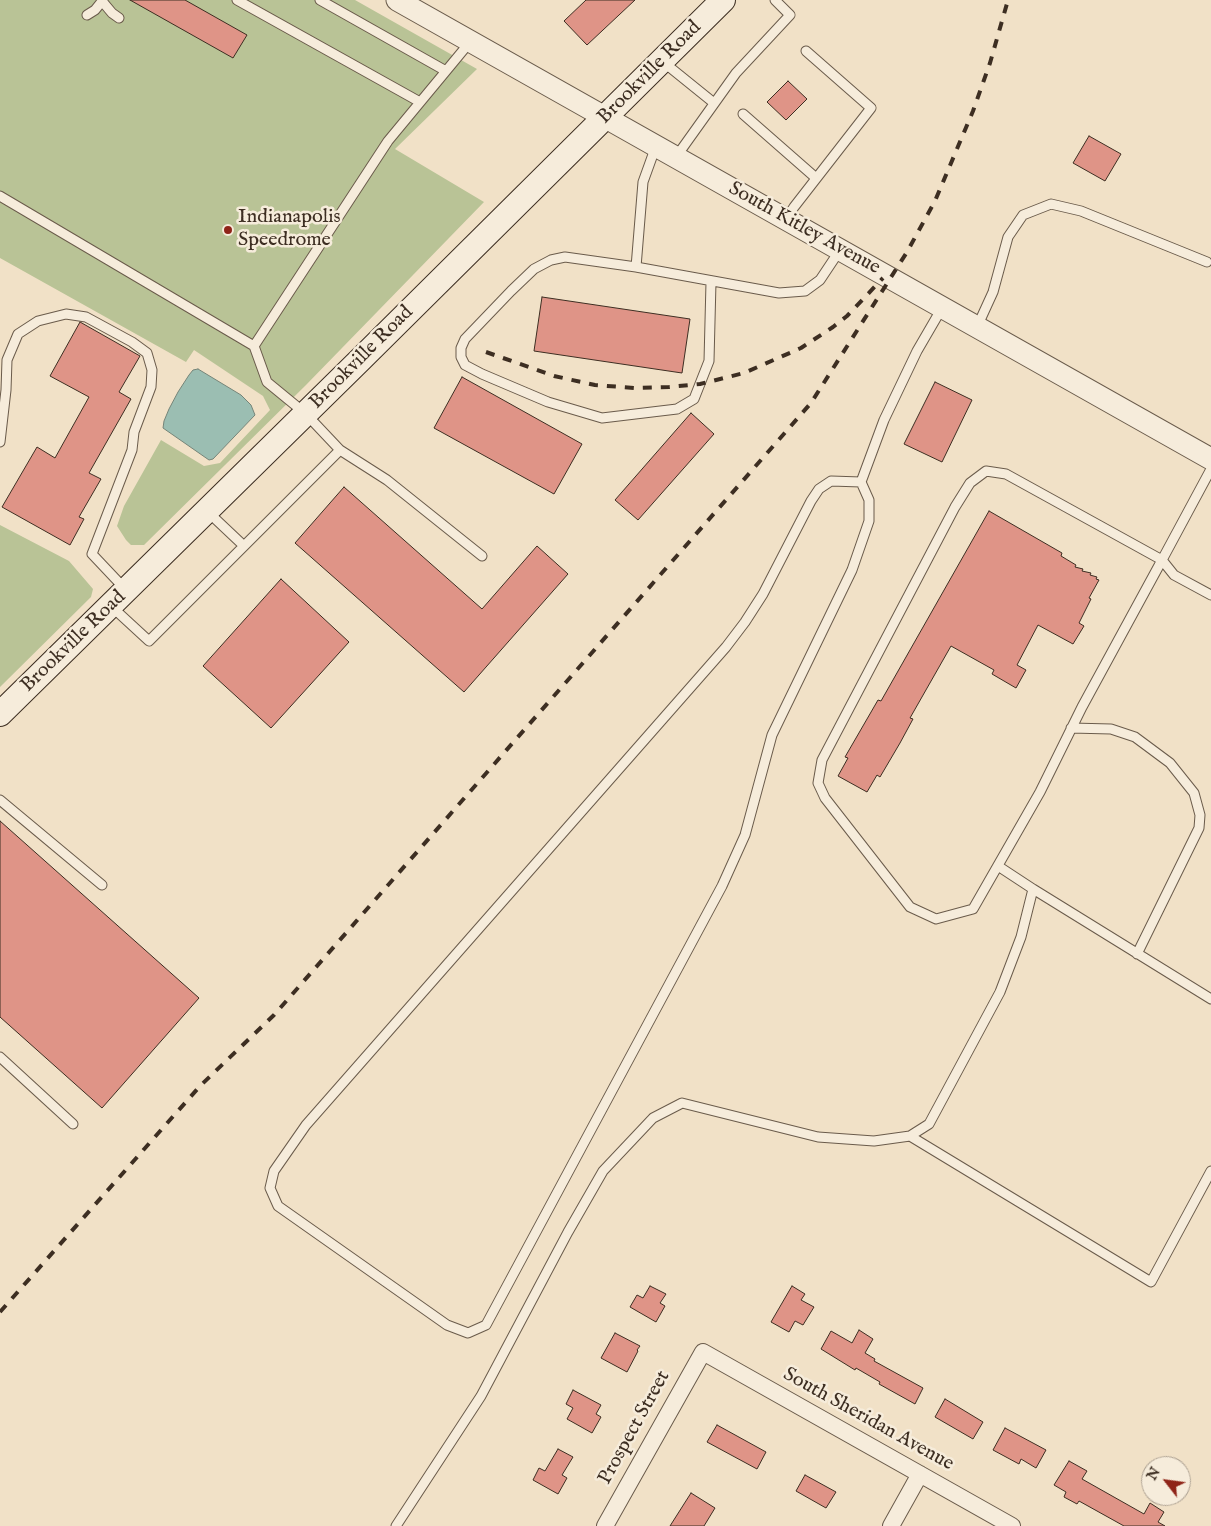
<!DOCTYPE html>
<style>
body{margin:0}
#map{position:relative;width:1211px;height:1526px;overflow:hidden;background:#f1e1c7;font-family:"IM FELL English",serif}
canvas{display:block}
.north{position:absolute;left:1141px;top:1456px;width:50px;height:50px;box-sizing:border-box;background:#f6ecdb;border:1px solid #aca091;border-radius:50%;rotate:300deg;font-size:14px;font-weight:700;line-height:20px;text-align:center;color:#3d2e22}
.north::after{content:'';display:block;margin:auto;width:18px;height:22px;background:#8f2418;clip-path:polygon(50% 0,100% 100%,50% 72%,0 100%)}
</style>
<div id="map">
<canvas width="1211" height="1526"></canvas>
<div class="north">N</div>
</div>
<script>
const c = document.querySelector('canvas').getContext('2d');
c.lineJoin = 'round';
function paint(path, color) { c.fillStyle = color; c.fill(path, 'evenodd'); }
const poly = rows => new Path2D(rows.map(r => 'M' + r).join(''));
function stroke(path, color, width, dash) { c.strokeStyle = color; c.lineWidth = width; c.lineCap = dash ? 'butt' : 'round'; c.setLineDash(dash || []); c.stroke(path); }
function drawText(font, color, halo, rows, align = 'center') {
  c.font = font + ' "IM FELL English",serif'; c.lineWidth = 5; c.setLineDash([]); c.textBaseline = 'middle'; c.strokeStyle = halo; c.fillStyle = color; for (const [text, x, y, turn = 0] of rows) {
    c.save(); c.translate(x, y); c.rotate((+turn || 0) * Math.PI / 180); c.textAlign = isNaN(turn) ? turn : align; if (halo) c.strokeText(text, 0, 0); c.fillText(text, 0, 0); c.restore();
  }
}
const green = poly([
 [0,0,355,0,477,69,395,149,484,202,306,385,144,545,131,545,126,540,117,526,124,506,161,440,204,466,220,463,270,410,263,396,194,350,186,362,0,258],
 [0,525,69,561,93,589,91,597,0,687]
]);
const water = poly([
 [198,369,241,395,251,405,255,415,213,459,209,460,163,428,164,421,169,409,178,392,189,375,193,370,198,369]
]);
const building = poly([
 [130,0,185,0,247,35,233,58,130,0],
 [586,0,635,0,587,45,564,21,586,0],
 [788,81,807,99,786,120,767,102,788,81],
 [1089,136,1121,154,1105,181,1073,163,1089,136],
 [542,297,690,319,682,373,534,351,542,297],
 [80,322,140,356,119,392,131,399,89,473,101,479,79,517,84,519,70,545,2,507,37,447,55,458,89,397,50,376,80,322],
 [462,377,582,444,554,494,434,428,462,377],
 [935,382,972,400,942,462,904,444,935,382],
 [691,413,714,434,638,520,615,500,691,413],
 [344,487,482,609,537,546,568,574,464,692,295,543,344,487],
 [989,511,1062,553,1061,556,1076,565,1075,567,1083,569,1082,571,1091,573,1090,575,1097,577,1096,579,1099,580,1089,598,1091,599,1079,623,1084,626,1073,644,1038,625,1017,665,1026,670,1016,688,992,674,994,670,951,646,910,718,913,719,900,743,880,777,877,775,867,792,838,776,848,758,845,757,878,700,881,701,989,511],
 [281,579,349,642,271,728,203,666,281,579],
 [0,821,199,998,102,1108,0,1017,0,821],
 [650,1286,666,1294,660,1303,665,1306,656,1322,630,1307,637,1295,643,1298,650,1286],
 [792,1286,805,1294,801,1300,814,1307,803,1325,795,1321,789,1332,771,1322,792,1286],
 [859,1330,873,1339,865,1353,875,1359,874,1361,923,1388,915,1404,879,1384,880,1382,856,1368,855,1370,821,1349,831,1331,852,1343,859,1330],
 [615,1333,640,1346,637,1350,638,1351,627,1372,601,1358,615,1333],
 [573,1390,601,1405,596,1414,601,1417,592,1433,567,1419,573,1408,566,1404,573,1390],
 [945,1399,983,1422,973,1439,935,1417,945,1399],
 [717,1425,766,1452,757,1469,707,1442,717,1425],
 [1005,1428,1046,1450,1036,1468,1021,1459,1019,1464,993,1450,1005,1428],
 [558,1449,573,1457,562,1475,567,1478,558,1494,533,1480,539,1468,545,1471,558,1449],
 [1069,1461,1087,1471,1082,1479,1144,1514,1150,1503,1164,1512,1158,1522,1165,1526,1124,1526,1079,1501,1077,1504,1064,1497,1066,1492,1054,1485,1069,1461],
 [805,1475,836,1492,826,1508,796,1491,805,1475],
 [691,1493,715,1508,704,1526,670,1526,691,1493]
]);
const service = poly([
 [237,0,420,102],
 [320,0,446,71,470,42],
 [102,1,112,13,119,18],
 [87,15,95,10,103,0],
 [662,61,714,103],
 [743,114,816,178],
 [656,146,643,182,636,267,565,257,551,260,534,269,511,291,465,339,461,348,461,357,465,365,482,374,548,402,602,418,677,409,694,399,709,361,711,282],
 [676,157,736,73,790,15,775,0],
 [0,196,254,346,388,141,446,71],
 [786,219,794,207,871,108,806,51],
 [636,267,779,293,805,291,820,280,840,250],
 [977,327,993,292,1008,237,1023,215,1051,204,1081,211,1207,262],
 [0,442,6,390,7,360,18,334,38,321,66,314,86,317,132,342,147,353,152,370,151,387,134,432,132,450,92,554,126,590],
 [340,450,387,480,482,556],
 [1211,469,1162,560,1006,474,986,471,970,483,955,507,822,760,818,783,825,798,910,907,936,919,973,909,1040,792,1082,707,1162,560,1174,575,1211,595],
 [861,482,831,481,819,489,811,501,763,594,745,622,726,647,306,1125,274,1171,270,1188,278,1206,447,1325,468,1333,486,1325,722,886,745,835,772,735,852,570,869,521,869,500,861,482,884,420,917,351,942,308],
 [208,512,244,546],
 [111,606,149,641,340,450,306,414,267,382,254,346],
 [1071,728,1111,729,1135,737,1170,763,1194,793,1200,815,1199,828,1137,954],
 [0,800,102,885],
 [1033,889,1211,999],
 [0,1057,73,1124],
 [910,1136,1151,1282,1211,1171],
 [396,1526,481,1396,568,1232,603,1171,653,1118,682,1103,818,1137,874,1141,910,1136,929,1124,1000,992,1021,937,1033,889,998,866]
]);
const minor = poly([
 [605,1526,703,1352,1012,1526],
 [891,1526,920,1474]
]);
const tertiary = poly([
 [397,0,1211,459]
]);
const secondary = poly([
 [0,714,361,359,723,0]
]);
const rail = poly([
 [486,352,554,376,595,385,635,388,669,387,700,384,744,373,801,348,833,327,847,316,883,278],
 [0,1312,200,1086,274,1015,811,403,907,252,935,201,973,111,990,63,1008,0]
]);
const markers = [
 [228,230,5,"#8f2418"]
];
const streetNames = [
 ["Brookville Road",650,73,-45],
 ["South Kitley Avenue",804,229,29],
 ["Brookville Road",362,358,-45],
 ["Brookville Road",74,642,-44],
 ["South Sheridan Avenue",868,1420,29],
 ["Prospect Street",635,1428,-61]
];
const poiNames = [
 ["Indianapolis",238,218],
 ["Speedrome",238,241]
];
paint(green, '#b9c396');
paint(water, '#9bbeb2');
stroke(water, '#758478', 1);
paint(building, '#df9487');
stroke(building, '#3d2e22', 1);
stroke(service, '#6a5b4b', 11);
stroke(minor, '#6a5b4b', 18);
stroke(tertiary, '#6a5b4b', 23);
stroke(secondary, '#3d2e22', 26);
stroke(service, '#f6ecdb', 9);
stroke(minor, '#f6ecdb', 16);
stroke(tertiary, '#f6ecdb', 21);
stroke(secondary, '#f6ecdb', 24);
stroke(rail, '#3d2e22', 4, [9, 9]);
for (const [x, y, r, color] of markers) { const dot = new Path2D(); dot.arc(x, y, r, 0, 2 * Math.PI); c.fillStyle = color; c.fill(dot); stroke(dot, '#f6ecdb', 2); }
drawText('20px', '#3d2e22', '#f6ecdb', streetNames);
drawText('20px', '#3d2e22', '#f6ecdb', poiNames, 'left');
</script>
